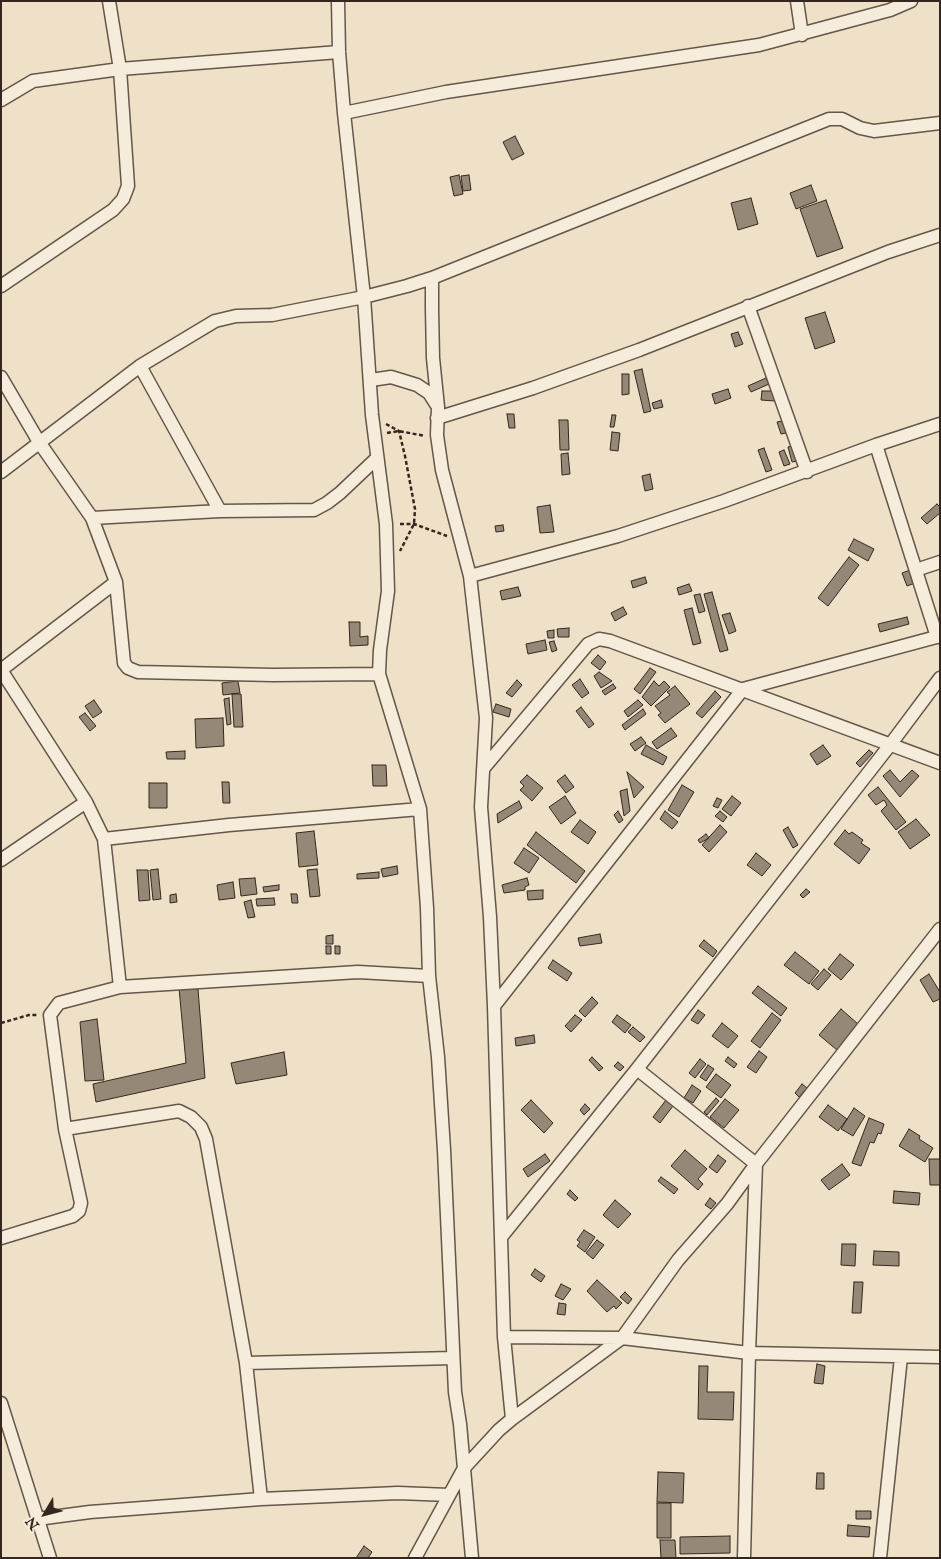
<!DOCTYPE html>
<style>
body{margin:0}
#map{position:relative;width:941px;height:1559px;overflow:hidden;background:#efe1c8;font-family:"IM FELL English",serif}
canvas{display:block}
.frame{position:absolute;inset:0;border:2px solid #35271f;pointer-events:none}
.north{position:absolute;left:20px;top:1489px;width:50px;height:50px;-webkit-text-stroke:4px #f5ecdb;paint-order:stroke;rotate:233deg;font-size:14px;font-weight:700;line-height:20px;text-align:center;color:#35271f}
.north::after{content:'';display:block;margin:auto;width:18px;height:22px;background:#35271f;clip-path:polygon(50% 0,100% 100%,50% 72%,0 100%)}
</style>
<div id="map">
<canvas width="941" height="1559"></canvas>
<div class="frame"></div>
<div class="north">N</div>
</div>
<script>
const c = document.querySelector('canvas').getContext('2d');
c.lineJoin = 'round';
function paint(path, color) { c.fillStyle = color; c.fill(path, 'evenodd'); }
const poly = rows => new Path2D(rows.map(r => 'M' + r).join(''));
function stroke(path, color, width, dash) { c.strokeStyle = color; c.lineWidth = width; c.lineCap = dash ? 'butt' : 'round'; c.setLineDash(dash || []); c.stroke(path); }
const building = poly([
 [515,136,524,154,512,160,503,142,515,136],
 [459,175,463,194,454,196,450,177,459,175],
 [469,175,471,190,463,191,461,176,469,175],
 [811,185,817,201,796,209,790,193,811,185],
 [751,198,758,224,738,230,731,203,751,198],
 [826,200,843,248,817,257,800,209,826,200],
 [825,312,835,342,815,349,805,318,825,312],
 [738,332,743,344,735,347,731,334,738,332],
 [642,369,651,411,644,413,634,371,642,369],
 [622,374,629,374,629,394,622,395,622,374],
 [766,378,769,384,751,392,748,386,766,378],
 [728,389,731,398,715,404,712,394,728,389],
 [762,391,775,391,775,401,761,400,762,391],
 [661,400,663,407,654,409,652,403,661,400],
 [507,414,514,414,515,428,509,428,507,414],
 [612,415,616,415,614,427,610,427,612,415],
 [559,420,568,420,569,450,560,450,559,420],
 [782,421,786,433,781,434,777,422,782,421],
 [612,432,620,433,618,451,610,450,612,432],
 [792,446,797,461,792,462,788,447,792,446],
 [764,448,772,470,766,472,758,450,764,448],
 [784,450,790,464,784,466,779,452,784,450],
 [568,453,570,474,562,475,561,454,568,453],
 [650,474,653,489,645,491,642,476,650,474],
 [937,504,940,507,940,513,927,524,921,518,937,504],
 [550,505,554,532,540,533,537,507,550,505],
 [503,525,504,531,496,532,495,526,503,525],
 [854,539,874,549,868,561,848,550,854,539],
 [849,557,859,565,828,606,818,598,849,557],
 [910,570,915,583,907,586,902,573,910,570],
 [645,577,647,583,633,588,631,581,645,577],
 [689,584,692,591,679,595,677,588,689,584],
 [518,587,521,596,502,600,500,591,518,587],
 [712,592,728,650,720,652,704,594,712,592],
 [700,594,705,611,699,613,694,595,700,594],
 [623,607,627,614,615,621,611,613,623,607],
 [692,608,701,643,693,645,684,610,692,608],
 [730,613,736,631,729,634,722,615,730,613],
 [907,617,909,624,880,632,878,624,907,617],
 [349,622,360,622,360,637,368,636,368,645,350,646,349,622],
 [569,628,569,637,558,637,557,629,569,628],
 [554,630,554,638,548,638,547,631,554,630],
 [545,640,547,650,528,654,526,644,545,640],
 [554,641,557,650,552,652,549,642,554,641],
 [598,655,606,662,600,670,591,663,598,655],
 [650,668,656,672,640,694,634,689,650,668],
 [599,672,612,681,601,688,594,676,599,672],
 [580,679,589,693,582,698,572,685,580,679],
 [517,680,522,685,512,697,506,693,517,680],
 [238,681,240,693,223,695,222,683,238,681],
 [654,681,659,686,664,681,670,687,651,706,642,697,654,681],
 [613,684,616,688,605,695,602,691,613,684],
 [675,686,690,704,665,723,658,715,661,713,655,706,670,695,667,692,675,686],
 [715,691,721,697,702,718,696,713,715,691],
 [232,694,241,694,243,727,234,727,232,694],
 [229,698,231,724,227,725,224,699,229,698],
 [94,700,102,712,93,718,85,706,94,700],
 [638,700,643,705,628,717,624,711,638,700],
 [496,704,511,709,509,717,493,712,496,704],
 [581,707,594,724,589,728,576,711,581,707],
 [643,709,646,714,625,730,622,725,643,709],
 [85,713,96,726,90,731,79,717,85,713],
 [223,718,224,746,196,748,195,719,223,718],
 [671,728,677,736,657,749,652,742,671,728],
 [641,737,646,743,635,751,630,744,641,737],
 [646,745,667,757,663,765,641,754,646,745],
 [823,745,831,756,817,765,810,754,823,745],
 [869,750,873,753,860,767,856,763,869,750],
 [185,751,185,759,167,759,166,752,185,751],
 [372,765,386,765,387,786,373,786,372,765],
 [890,770,900,782,912,770,919,776,900,797,883,776,890,770],
 [627,772,644,787,634,798,627,772],
 [527,775,543,788,532,801,520,790,524,786,520,782,527,775],
 [565,775,574,787,566,793,557,781,565,775],
 [222,782,229,782,230,803,223,803,222,782],
 [149,783,167,783,167,808,149,808,149,783],
 [682,785,694,792,679,817,668,810,682,785],
 [878,787,906,822,896,830,881,811,887,805,884,800,876,805,868,795,878,787],
 [627,789,630,811,624,816,620,791,627,789],
 [565,796,576,813,561,824,549,807,565,796],
 [732,796,741,803,731,816,722,809,732,796],
 [717,798,722,800,718,808,713,806,717,798],
 [519,801,522,808,498,823,497,814,519,801],
 [618,811,623,820,619,823,614,815,618,811],
 [665,811,678,822,672,829,660,819,665,811],
 [720,811,727,817,723,822,715,816,720,811],
 [916,819,930,835,910,849,898,832,916,819],
 [580,820,596,832,588,844,571,832,580,820],
 [720,825,727,832,709,852,702,845,720,825],
 [788,827,798,845,793,848,783,830,788,827],
 [845,830,849,834,852,832,863,840,861,843,870,849,859,864,834,844,845,830],
 [314,831,318,865,299,867,296,833,314,831],
 [536,832,585,871,576,883,527,845,536,832],
 [706,834,709,838,700,843,698,840,706,834],
 [524,848,539,858,529,873,514,863,524,848],
 [756,853,771,865,762,876,747,865,756,853],
 [397,866,398,874,383,877,381,869,397,866],
 [158,869,161,899,153,900,150,870,158,869],
 [317,869,320,896,310,897,307,870,317,869],
 [137,870,148,870,150,900,139,901,137,870],
 [379,872,379,878,357,879,357,874,379,872],
 [255,878,257,894,241,896,239,879,255,878],
 [527,878,529,885,525,887,525,890,504,893,502,885,527,878],
 [233,882,235,898,219,900,217,885,233,882],
 [279,885,279,890,264,892,263,887,279,885],
 [806,889,810,892,803,898,800,895,806,889],
 [543,890,543,899,528,900,527,891,543,890],
 [176,894,177,902,170,903,170,895,176,894],
 [291,894,297,894,298,903,292,903,291,894],
 [274,898,275,905,257,906,256,899,274,898],
 [251,900,255,917,248,918,244,902,251,900],
 [600,934,602,943,580,946,578,938,600,934],
 [333,935,333,944,326,944,326,936,333,935],
 [704,940,717,951,713,957,699,946,704,940],
 [326,946,331,946,331,954,326,954,326,946],
 [335,946,340,946,340,954,335,954,335,946],
 [795,952,819,971,809,984,784,965,795,952],
 [840,954,854,965,841,980,828,969,840,954],
 [553,960,572,973,567,981,548,968,553,960],
 [824,969,831,975,818,990,811,984,824,969],
 [929,974,940,992,940,999,933,1002,920,980,929,974],
 [758,986,787,1008,781,1016,752,993,758,986],
 [179,988,198,989,205,1078,96,1102,93,1084,186,1063,179,988],
 [592,997,598,1003,585,1017,579,1011,592,997],
 [841,1009,858,1024,837,1050,819,1035,841,1009],
 [698,1010,705,1015,698,1024,691,1020,698,1010],
 [772,1013,781,1020,760,1048,751,1041,772,1013],
 [575,1015,582,1020,571,1032,565,1026,575,1015],
 [617,1015,631,1025,625,1033,612,1022,617,1015],
 [97,1019,104,1080,85,1081,80,1022,97,1019],
 [722,1023,738,1036,728,1048,712,1036,722,1023],
 [633,1027,645,1037,640,1042,628,1032,633,1027],
 [534,1035,535,1043,516,1046,515,1038,534,1035],
 [759,1051,767,1057,756,1073,747,1067,759,1051],
 [284,1052,287,1075,236,1084,231,1063,284,1052],
 [592,1057,603,1068,599,1071,589,1060,592,1057],
 [728,1057,737,1064,734,1068,725,1061,728,1057],
 [700,1059,706,1064,695,1078,689,1073,700,1059],
 [618,1062,624,1067,620,1071,614,1066,618,1062],
 [708,1065,714,1069,706,1081,700,1077,708,1065],
 [716,1074,731,1085,721,1098,706,1087,716,1074],
 [802,1084,807,1088,799,1097,795,1093,802,1084],
 [692,1085,701,1091,693,1103,684,1098,692,1085],
 [716,1098,719,1101,707,1115,704,1112,716,1098],
 [725,1099,739,1110,724,1128,710,1117,725,1099],
 [531,1100,553,1123,544,1133,521,1110,531,1100],
 [666,1100,673,1106,660,1123,653,1117,666,1100],
 [585,1104,590,1109,584,1115,580,1110,585,1104],
 [828,1105,847,1119,838,1131,819,1117,828,1105],
 [854,1108,865,1116,853,1136,841,1129,854,1108],
 [869,1118,884,1124,881,1134,878,1133,874,1143,870,1142,861,1166,852,1163,869,1118],
 [909,1129,920,1136,919,1139,933,1148,925,1162,899,1146,909,1129],
 [685,1150,707,1169,698,1179,703,1184,698,1190,671,1166,685,1150],
 [545,1154,550,1161,528,1177,523,1169,545,1154],
 [718,1155,726,1161,717,1173,709,1167,718,1155],
 [929,1159,940,1159,940,1185,930,1185,929,1159],
 [842,1164,850,1175,829,1190,821,1180,842,1164],
 [661,1177,678,1189,674,1194,658,1181,661,1177],
 [570,1190,578,1198,575,1201,567,1194,570,1190],
 [894,1191,920,1193,919,1205,893,1203,894,1191],
 [710,1198,716,1203,711,1209,705,1205,710,1198],
 [615,1200,631,1214,618,1228,603,1215,615,1200],
 [584,1230,595,1237,585,1252,577,1246,580,1242,577,1240,584,1230],
 [597,1240,604,1245,593,1259,586,1253,597,1240],
 [842,1244,856,1244,855,1266,841,1265,842,1244],
 [874,1251,899,1252,899,1266,873,1265,874,1251],
 [535,1269,545,1276,541,1282,531,1275,535,1269],
 [597,1280,622,1303,616,1309,614,1306,607,1312,587,1291,597,1280],
 [854,1282,863,1282,861,1313,852,1313,854,1282],
 [561,1284,571,1289,563,1300,555,1296,561,1284],
 [625,1292,632,1299,628,1304,620,1297,625,1292],
 [559,1303,566,1304,565,1315,557,1314,559,1303],
 [817,1364,825,1366,823,1384,814,1383,817,1364],
 [699,1366,708,1366,707,1392,734,1392,733,1420,698,1419,699,1366],
 [658,1472,684,1473,683,1503,657,1502,658,1472],
 [817,1473,824,1473,824,1489,816,1489,817,1473],
 [657,1503,671,1503,671,1538,657,1538,657,1503],
 [856,1511,871,1511,871,1519,856,1519,856,1511],
 [848,1525,870,1527,869,1537,847,1536,848,1525],
 [730,1536,730,1553,680,1554,680,1537,730,1536],
 [660,1540,675,1540,676,1558,661,1558,660,1540],
 [364,1546,372,1552,368,1558,356,1558,364,1546]
]);
const path = poly([
 [386,424,399,431,405,456,415,509,414,524,400,551],
 [387,433,399,431,425,436],
 [400,524,414,524,447,536],
 [1,1023,29,1015,38,1015]
]);
const minor = poly([
 [338,1,339,52,344,113,364,297,372,415,386,524,388,591,380,650,379,674,420,809,427,908,429,976,438,1057,444,1150,455,1392,460,1424,472,1558],
 [797,1,802,35],
 [1,100,33,81,120,69,339,52],
 [344,113,446,92,759,45,890,10,911,1],
 [432,278,829,119,842,119,860,128,874,131,940,123],
 [1,286,113,210,123,199,128,186,120,69,109,1],
 [748,306,807,472],
 [140,366,220,511],
 [1,377,39,442,92,518,116,582,124,663,128,668,138,672,273,675,379,674],
 [371,380,391,377,417,385,429,393,436,404],
 [437,418,533,388,639,350,888,252,940,235],
 [876,445,937,637],
 [1,472,140,366,215,321,236,316,272,315,364,297,407,286,432,278,432,309,433,358,438,407,437,435,442,470,470,576,486,718,481,807,490,917,494,1006,504,1337,512,1419],
 [92,518,220,511,314,510,327,503,340,493,377,458],
 [916,570,940,562],
 [470,576,618,536,724,501,876,445,940,424],
 [1,670,86,802,104,839,120,987],
 [1,670,116,582],
 [483,769,588,644,599,639,610,641,940,763],
 [104,839,229,825,420,809],
 [1,860,86,802],
 [494,1006,743,689,940,636],
 [637,1069,756,1164,749,1353,744,1558],
 [65,1129,179,1111,191,1117,201,1127,206,1139,246,1363,261,1499],
 [502,1236,637,1069,890,745,940,678],
 [1,1238,73,1216,79,1211,81,1203,65,1129,50,1015,59,1003,120,987,358,972,429,976],
 [504,1337,622,1338,749,1353,940,1357],
 [246,1363,453,1358],
 [1,1403,50,1558],
 [37,1519,90,1512,261,1499,398,1493,449,1495],
 [415,1558,464,1468,499,1430,512,1419,622,1338,678,1260,727,1204,756,1164,940,929],
 [880,1558,901,1357]
]);
paint(building, '#968877');
stroke(building, '#35271f', 1);
stroke(minor, '#645649', 15);
stroke(path, '#35271f', 2.5, [4, 2.5]);
stroke(minor, '#f5ecdb', 12);
</script>
